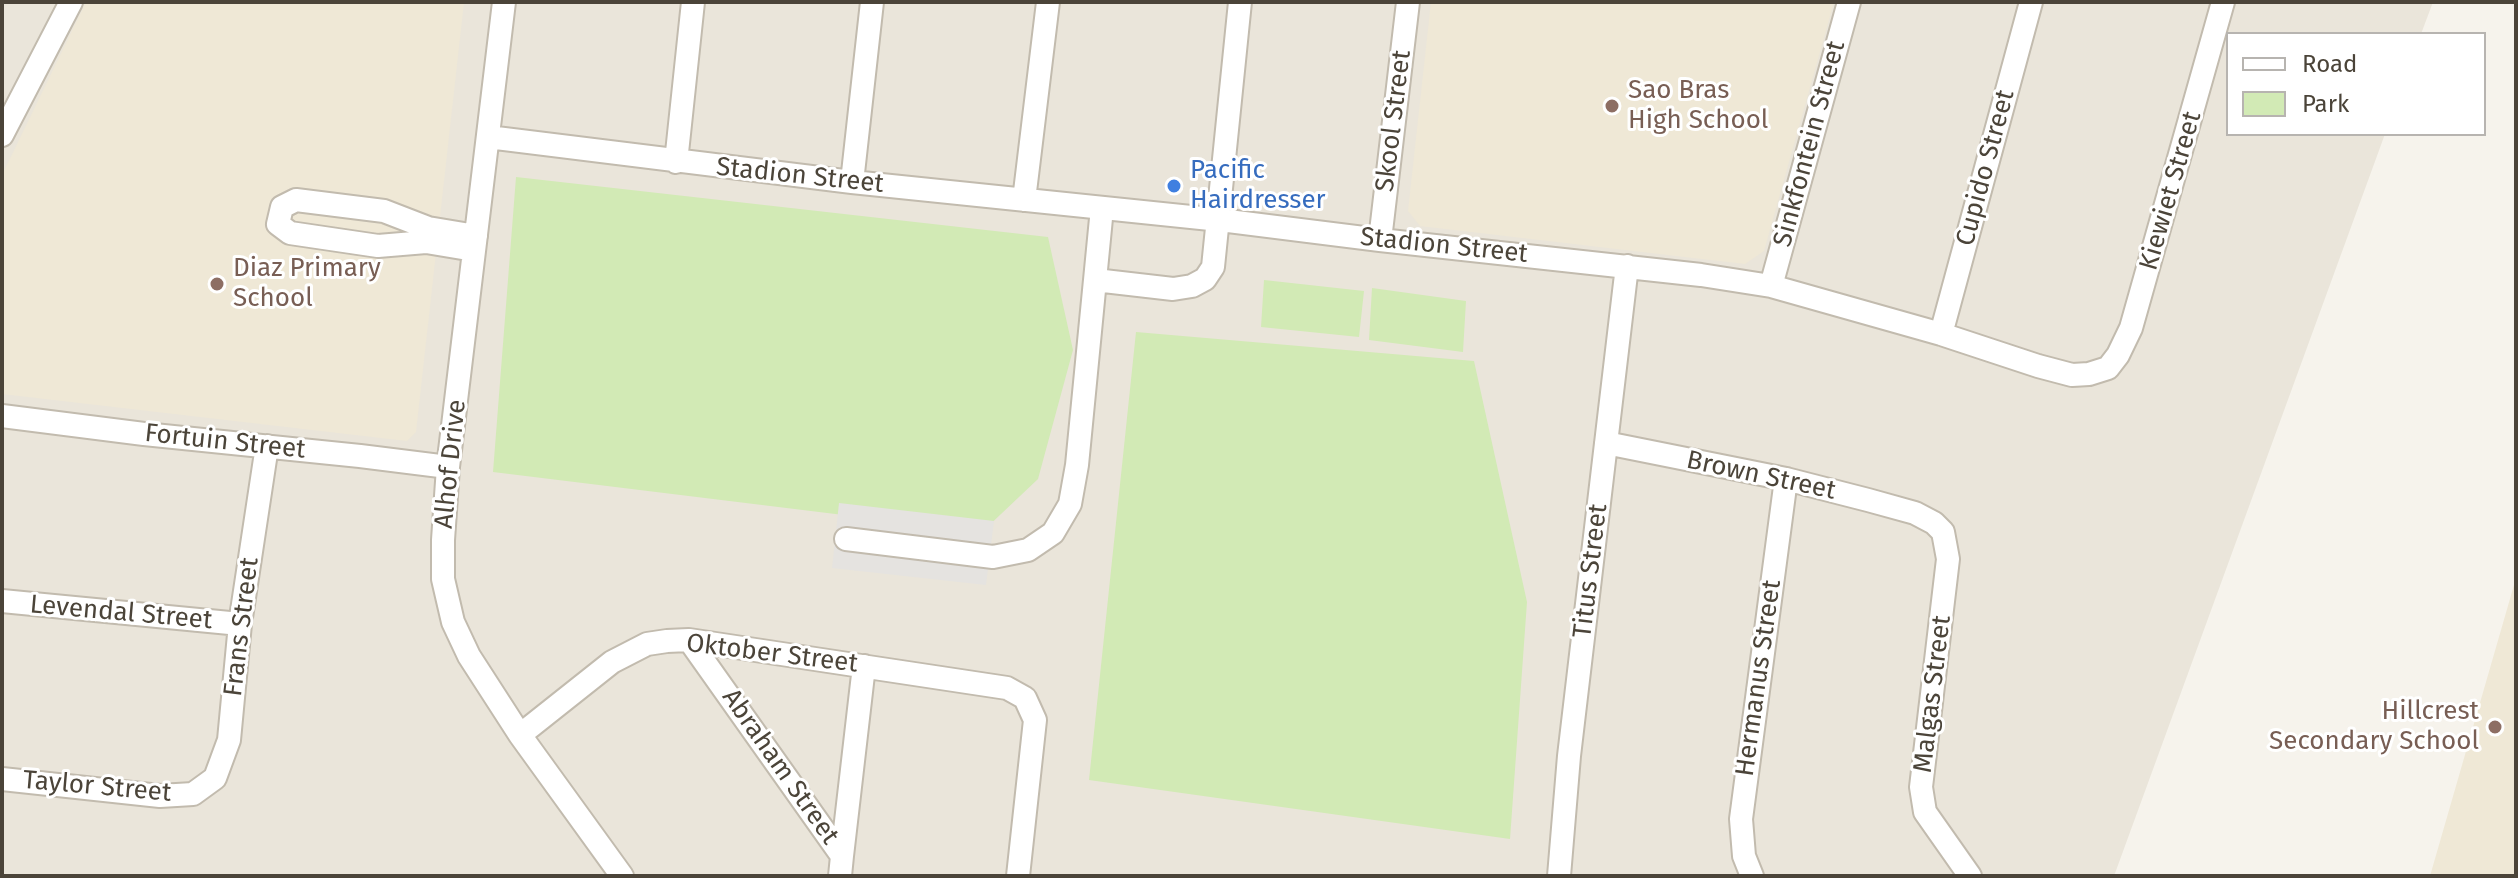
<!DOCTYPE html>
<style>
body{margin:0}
#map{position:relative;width:2518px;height:878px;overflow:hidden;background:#f6f3ec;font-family:"Fira Sans",sans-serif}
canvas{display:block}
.frame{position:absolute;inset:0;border:4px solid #4b4439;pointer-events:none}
.legend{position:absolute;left:2226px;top:32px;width:260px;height:104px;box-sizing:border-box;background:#fff;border:2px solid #b7b4b0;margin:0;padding:10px 14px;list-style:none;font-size:24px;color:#4b4439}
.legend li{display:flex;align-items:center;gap:16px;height:40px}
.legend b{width:40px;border:2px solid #b7b4b0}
</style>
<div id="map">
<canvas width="2518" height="878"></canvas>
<div class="frame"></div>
<ul class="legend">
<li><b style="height:10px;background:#fff"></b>Road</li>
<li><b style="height:22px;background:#d2eab5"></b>Park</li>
</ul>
</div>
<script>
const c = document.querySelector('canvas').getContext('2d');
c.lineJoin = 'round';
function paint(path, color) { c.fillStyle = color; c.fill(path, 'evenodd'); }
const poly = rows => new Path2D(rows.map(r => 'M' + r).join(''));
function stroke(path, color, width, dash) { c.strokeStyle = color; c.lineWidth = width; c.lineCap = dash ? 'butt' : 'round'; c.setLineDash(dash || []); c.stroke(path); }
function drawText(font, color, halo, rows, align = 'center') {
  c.font = font + ' "Fira Sans",sans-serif'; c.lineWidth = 6; c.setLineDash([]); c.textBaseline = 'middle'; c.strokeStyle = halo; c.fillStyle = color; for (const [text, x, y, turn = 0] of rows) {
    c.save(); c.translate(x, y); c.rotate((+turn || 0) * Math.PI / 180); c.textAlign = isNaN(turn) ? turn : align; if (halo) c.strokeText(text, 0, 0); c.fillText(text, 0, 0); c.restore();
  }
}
const residential = poly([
 [2,2,2433,2,2421,34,2228,34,2228,134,2385,134,2114,876,2,876]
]);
const education = poly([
 [86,2,464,2,416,432,407,441,2,394,2,175],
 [1431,2,1834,2,1764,251,1745,264,1420,226,1408,211],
 [2516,578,2516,876,2430,876]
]);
const green = poly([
 [516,177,1048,237,1073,350,1038,479,982,532,493,472],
 [1264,280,1364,291,1359,337,1261,327],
 [1372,288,1466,301,1463,352,1369,340],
 [1136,332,1474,361,1527,602,1510,839,1089,780]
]);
const parking = poly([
 [839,503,994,521,986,585,832,568]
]);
const minor = poly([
 [504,2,448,467,443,540,443,579,453,622,469,656,520,735,622,876],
 [2,135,71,2],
 [488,137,852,182,1220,220,1380,240,1701,275,1771,286,1941,334,2038,366,2072,375,2089,374,2108,368,2118,355,2131,328,2223,2],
 [676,162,693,2],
 [852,182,872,2],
 [1024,200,1048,2],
 [1380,240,1408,2],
 [474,250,426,242,378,246,290,233,278,224,282,207,296,200,384,211,428,228,476,236],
 [1095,280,1173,289,1192,286,1205,279,1213,267,1240,2],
 [1771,286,1849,2],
 [1941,334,2031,2],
 [2,416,144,434,360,456,448,467],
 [1606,443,1786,479,1868,500,1915,513,1934,523,1943,532,1948,559,1921,787,1925,812,1970,876],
 [846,539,993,557,1028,550,1053,533,1070,504,1077,465,1102,208],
 [2,601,240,624],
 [689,640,842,856,840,876],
 [520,735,612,662,647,644,667,641,689,640,1007,688,1025,698,1035,720,1018,876],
 [2,779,160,796,193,794,215,778,229,740,240,624,267,446],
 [842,856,864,666],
 [1559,876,1569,756,1627,266],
 [1752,876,1744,856,1741,819,1786,479]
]);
const markers = [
 [1612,106,8,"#8d6e63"],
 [1174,186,8,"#3f7fe0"],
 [217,284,8,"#8d6e63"],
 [2495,727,8,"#8d6e63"]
];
const educationNames = [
 ["Sao Bras",1628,91],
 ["High School",1628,121],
 ["Diaz Primary",233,269],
 ["School",233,299],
 ["Hillcrest",2479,712,"right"],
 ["Secondary School",2479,742,"right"]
];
const streetNames = [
 ["Skool Street",1394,121,-83],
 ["Sinkfontein Street",1810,144,-75],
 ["Cupido Street",1986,168,-75],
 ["Stadion Street",800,176,6],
 ["Kiewiet Street",2171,191,-74],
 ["Stadion Street",1444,246,6],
 ["Fortuin Street",225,442,6],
 ["Alhof Drive",451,464,-84],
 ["Brown Street",1761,476,12],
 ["Titus Street",1591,571,-83],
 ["Levendal Street",121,613,5],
 ["Frans Street",242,627,-83],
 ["Oktober Street",772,654,7],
 ["Hermanus Street",1759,678,-82],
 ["Malgas Street",1933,694,-83],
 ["Abraham Street",780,767,55],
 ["Taylor Street",97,787,5]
];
const shopNames = [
 ["Pacific",1190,171],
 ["Hairdresser",1190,201]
];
paint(residential, '#eae5da');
paint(education, '#efe8d6');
paint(green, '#d2eab5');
paint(parking, '#e5e3e0');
stroke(minor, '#c2bbae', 26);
stroke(minor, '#fff', 22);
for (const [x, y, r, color] of markers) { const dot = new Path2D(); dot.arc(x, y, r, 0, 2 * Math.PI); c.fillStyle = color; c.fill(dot); stroke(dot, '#fff', 3); }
drawText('26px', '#785e54', '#fff', educationNames, 'left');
drawText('26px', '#4b4439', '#fff', streetNames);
drawText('26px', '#366cbe', '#fff', shopNames, 'left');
</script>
